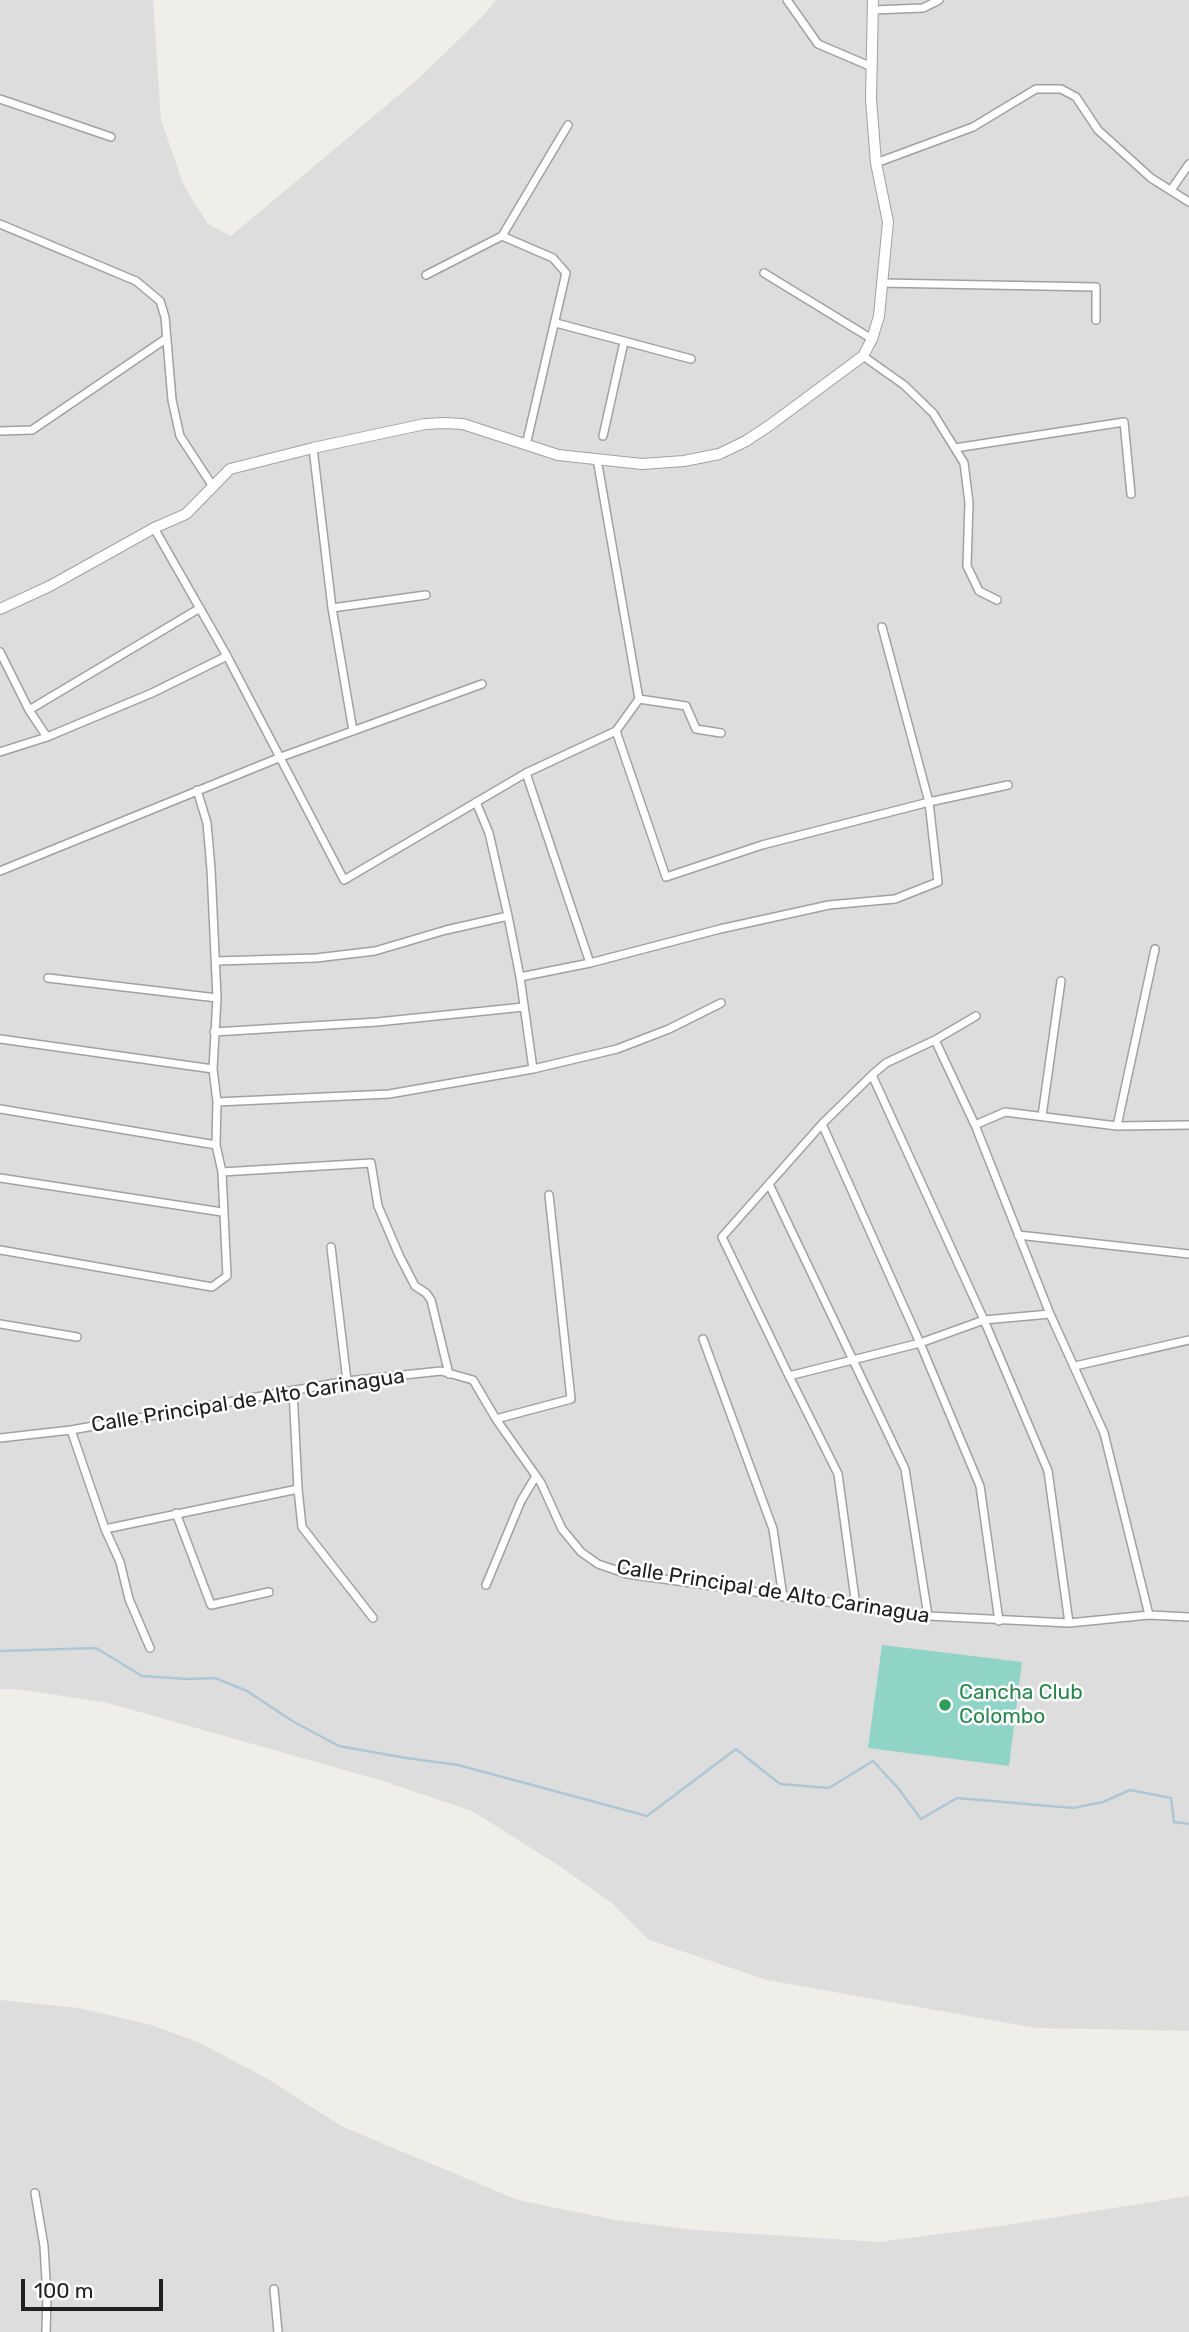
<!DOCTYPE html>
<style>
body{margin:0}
#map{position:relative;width:1189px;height:2332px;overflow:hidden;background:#efeee8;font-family:Rubik,sans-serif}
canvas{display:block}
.scale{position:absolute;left:21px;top:2279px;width:142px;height:32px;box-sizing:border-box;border:4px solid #202020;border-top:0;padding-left:9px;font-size:21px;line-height:24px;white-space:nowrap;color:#202020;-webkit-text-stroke:5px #fff;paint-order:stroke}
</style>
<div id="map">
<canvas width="1189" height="2332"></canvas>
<div class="scale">100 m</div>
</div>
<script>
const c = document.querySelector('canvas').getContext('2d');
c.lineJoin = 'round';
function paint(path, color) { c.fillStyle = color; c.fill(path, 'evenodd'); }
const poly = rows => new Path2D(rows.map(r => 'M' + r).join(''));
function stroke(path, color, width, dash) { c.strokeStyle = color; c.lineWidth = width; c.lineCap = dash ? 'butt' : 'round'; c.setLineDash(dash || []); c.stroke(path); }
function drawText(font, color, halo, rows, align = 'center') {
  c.font = font + ' Rubik,sans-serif'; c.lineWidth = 5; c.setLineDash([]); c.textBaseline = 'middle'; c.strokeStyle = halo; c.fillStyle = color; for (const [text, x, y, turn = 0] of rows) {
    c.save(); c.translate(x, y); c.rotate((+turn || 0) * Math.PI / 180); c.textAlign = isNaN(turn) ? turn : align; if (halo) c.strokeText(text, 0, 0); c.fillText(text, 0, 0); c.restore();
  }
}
const residential = poly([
 [0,0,153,0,161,120,184,186,208,224,231,236,419,78,482,17,496,0,1189,0,1189,2031,1036,2028,767,1980,649,1940,612,1903,555,1863,472,1811,383,1781,108,1703,17,1689,0,1689],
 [0,2000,79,2008,151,2025,198,2042,266,2078,343,2127,518,2200,615,2220,694,2230,879,2242,1007,2225,1189,2196,1189,2332,0,2332]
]);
const pitch = poly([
 [882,1645,1022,1662,1009,1766,868,1748]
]);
const stream = poly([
 [0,1651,96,1648,142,1676,187,1679,215,1678,247,1691,294,1722,339,1746,406,1758,458,1765,647,1816,736,1749,780,1784,829,1788,873,1761,898,1788,921,1819,957,1798,1073,1808,1103,1802,1130,1790,1171,1798,1174,1822,1189,1824]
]);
const minor = poly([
 [787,0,818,44,872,67],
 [873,10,923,8,939,0],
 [0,99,111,137],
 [876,163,973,127,1036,89,1061,89,1076,97,1098,130,1151,178,1189,202],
 [1171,190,1189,164],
 [0,224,136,281,160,301,165,317,172,400,180,436,212,485],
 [764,273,872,339],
 [426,275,502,236],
 [881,283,1096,287,1096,320],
 [556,323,691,359],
 [863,356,904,385,933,413,964,463,969,503,967,566,979,591,997,600],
 [0,431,32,430,167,338],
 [603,436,624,342],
 [526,445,566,273,553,258,502,236,568,125],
 [313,448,332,608,353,731],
 [955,448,1124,422,1131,494],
 [154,528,227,656,344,880,526,773,616,731,639,699,597,459],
 [332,608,426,595],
 [0,652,29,710,47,737],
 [639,699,686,706,696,729,721,733],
 [29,710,200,608],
 [616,731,666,877,762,845,929,802,1008,785],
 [0,752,47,737,152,693,227,656],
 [526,773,590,963],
 [476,802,489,833,508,916,520,977,533,1069],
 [0,871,281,757,482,684],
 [216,961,316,958,375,951,446,930,508,916],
 [520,977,590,963,720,929,829,905,895,899,938,882,929,802,882,627],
 [48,978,217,998],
 [214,1032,377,1022,524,1007],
 [0,1039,213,1069],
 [935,1040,975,1125,1050,1314,1104,1433,1149,1615],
 [872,1075,984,1320,1048,1471,1069,1623],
 [217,1102,389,1094,533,1069,617,1049,669,1029,721,1003],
 [0,1109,216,1145],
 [1042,1116,1061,981],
 [822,1124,920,1343,980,1486,999,1621],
 [975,1125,1005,1112,1117,1126,1189,1125],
 [1117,1126,1155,949],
 [222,1172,371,1163,378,1206,399,1255,415,1286,426,1293,431,1300,449,1374],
 [0,1178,222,1212],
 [769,1184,905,1469,928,1616],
 [1018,1235,1189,1254],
 [331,1247,347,1381],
 [0,1250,212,1287,227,1276,222,1172,216,1145,217,1102,213,1069,217,998,211,869,207,823,197,790],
 [0,1324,77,1337],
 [703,1339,773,1529,783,1597],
 [1075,1366,1189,1340],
 [789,1376,722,1237,822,1124,872,1075,886,1063,935,1040,976,1016],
 [496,1419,571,1399,549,1195],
 [71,1430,105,1529,298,1489,293,1390],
 [0,1438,71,1430,347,1381,441,1371,473,1380,496,1419,541,1483,562,1529,581,1552,598,1564,627,1574,928,1616,1069,1623,1149,1615,1189,1617],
 [298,1489,302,1527,373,1618],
 [176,1513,211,1605,269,1592],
 [105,1529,120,1562,129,1599,150,1648],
 [486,1585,521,1501,536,1476],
 [856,1606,838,1474,789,1376,920,1343,984,1320,1050,1314],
 [35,2193,44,2246,47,2298,46,2332],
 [274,2289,278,2332]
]);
const tertiary = poly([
 [0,609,50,586,154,528,186,514,230,469,313,448,425,424,444,423,463,424,558,455,642,464,684,461,719,454,746,441,770,425,863,356,872,339,879,316,888,222,876,163,871,99,873,0]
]);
const markers = [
 [945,1705,7,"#2e9e5b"]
];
const streetNames = [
 ["Calle Principal de Alto Carinagua",248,1401,-9],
 ["Calle Principal de Alto Carinagua",773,1592,9]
];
const leisureNames = [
 ["Cancha Club",959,1693],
 ["Colombo",959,1717]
];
paint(residential, '#dedddd');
paint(pitch, '#8fd4c6');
stroke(stream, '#adc7d7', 2.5);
stroke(minor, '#a1a1a1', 10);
stroke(tertiary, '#a1a1a1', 12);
stroke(minor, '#fff', 7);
stroke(tertiary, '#fff', 10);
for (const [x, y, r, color] of markers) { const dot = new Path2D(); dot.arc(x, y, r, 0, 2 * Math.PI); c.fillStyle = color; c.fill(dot); stroke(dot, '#fff', 2.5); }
drawText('21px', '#202020', '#fff', streetNames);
drawText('21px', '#27864d', '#fff', leisureNames, 'left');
</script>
